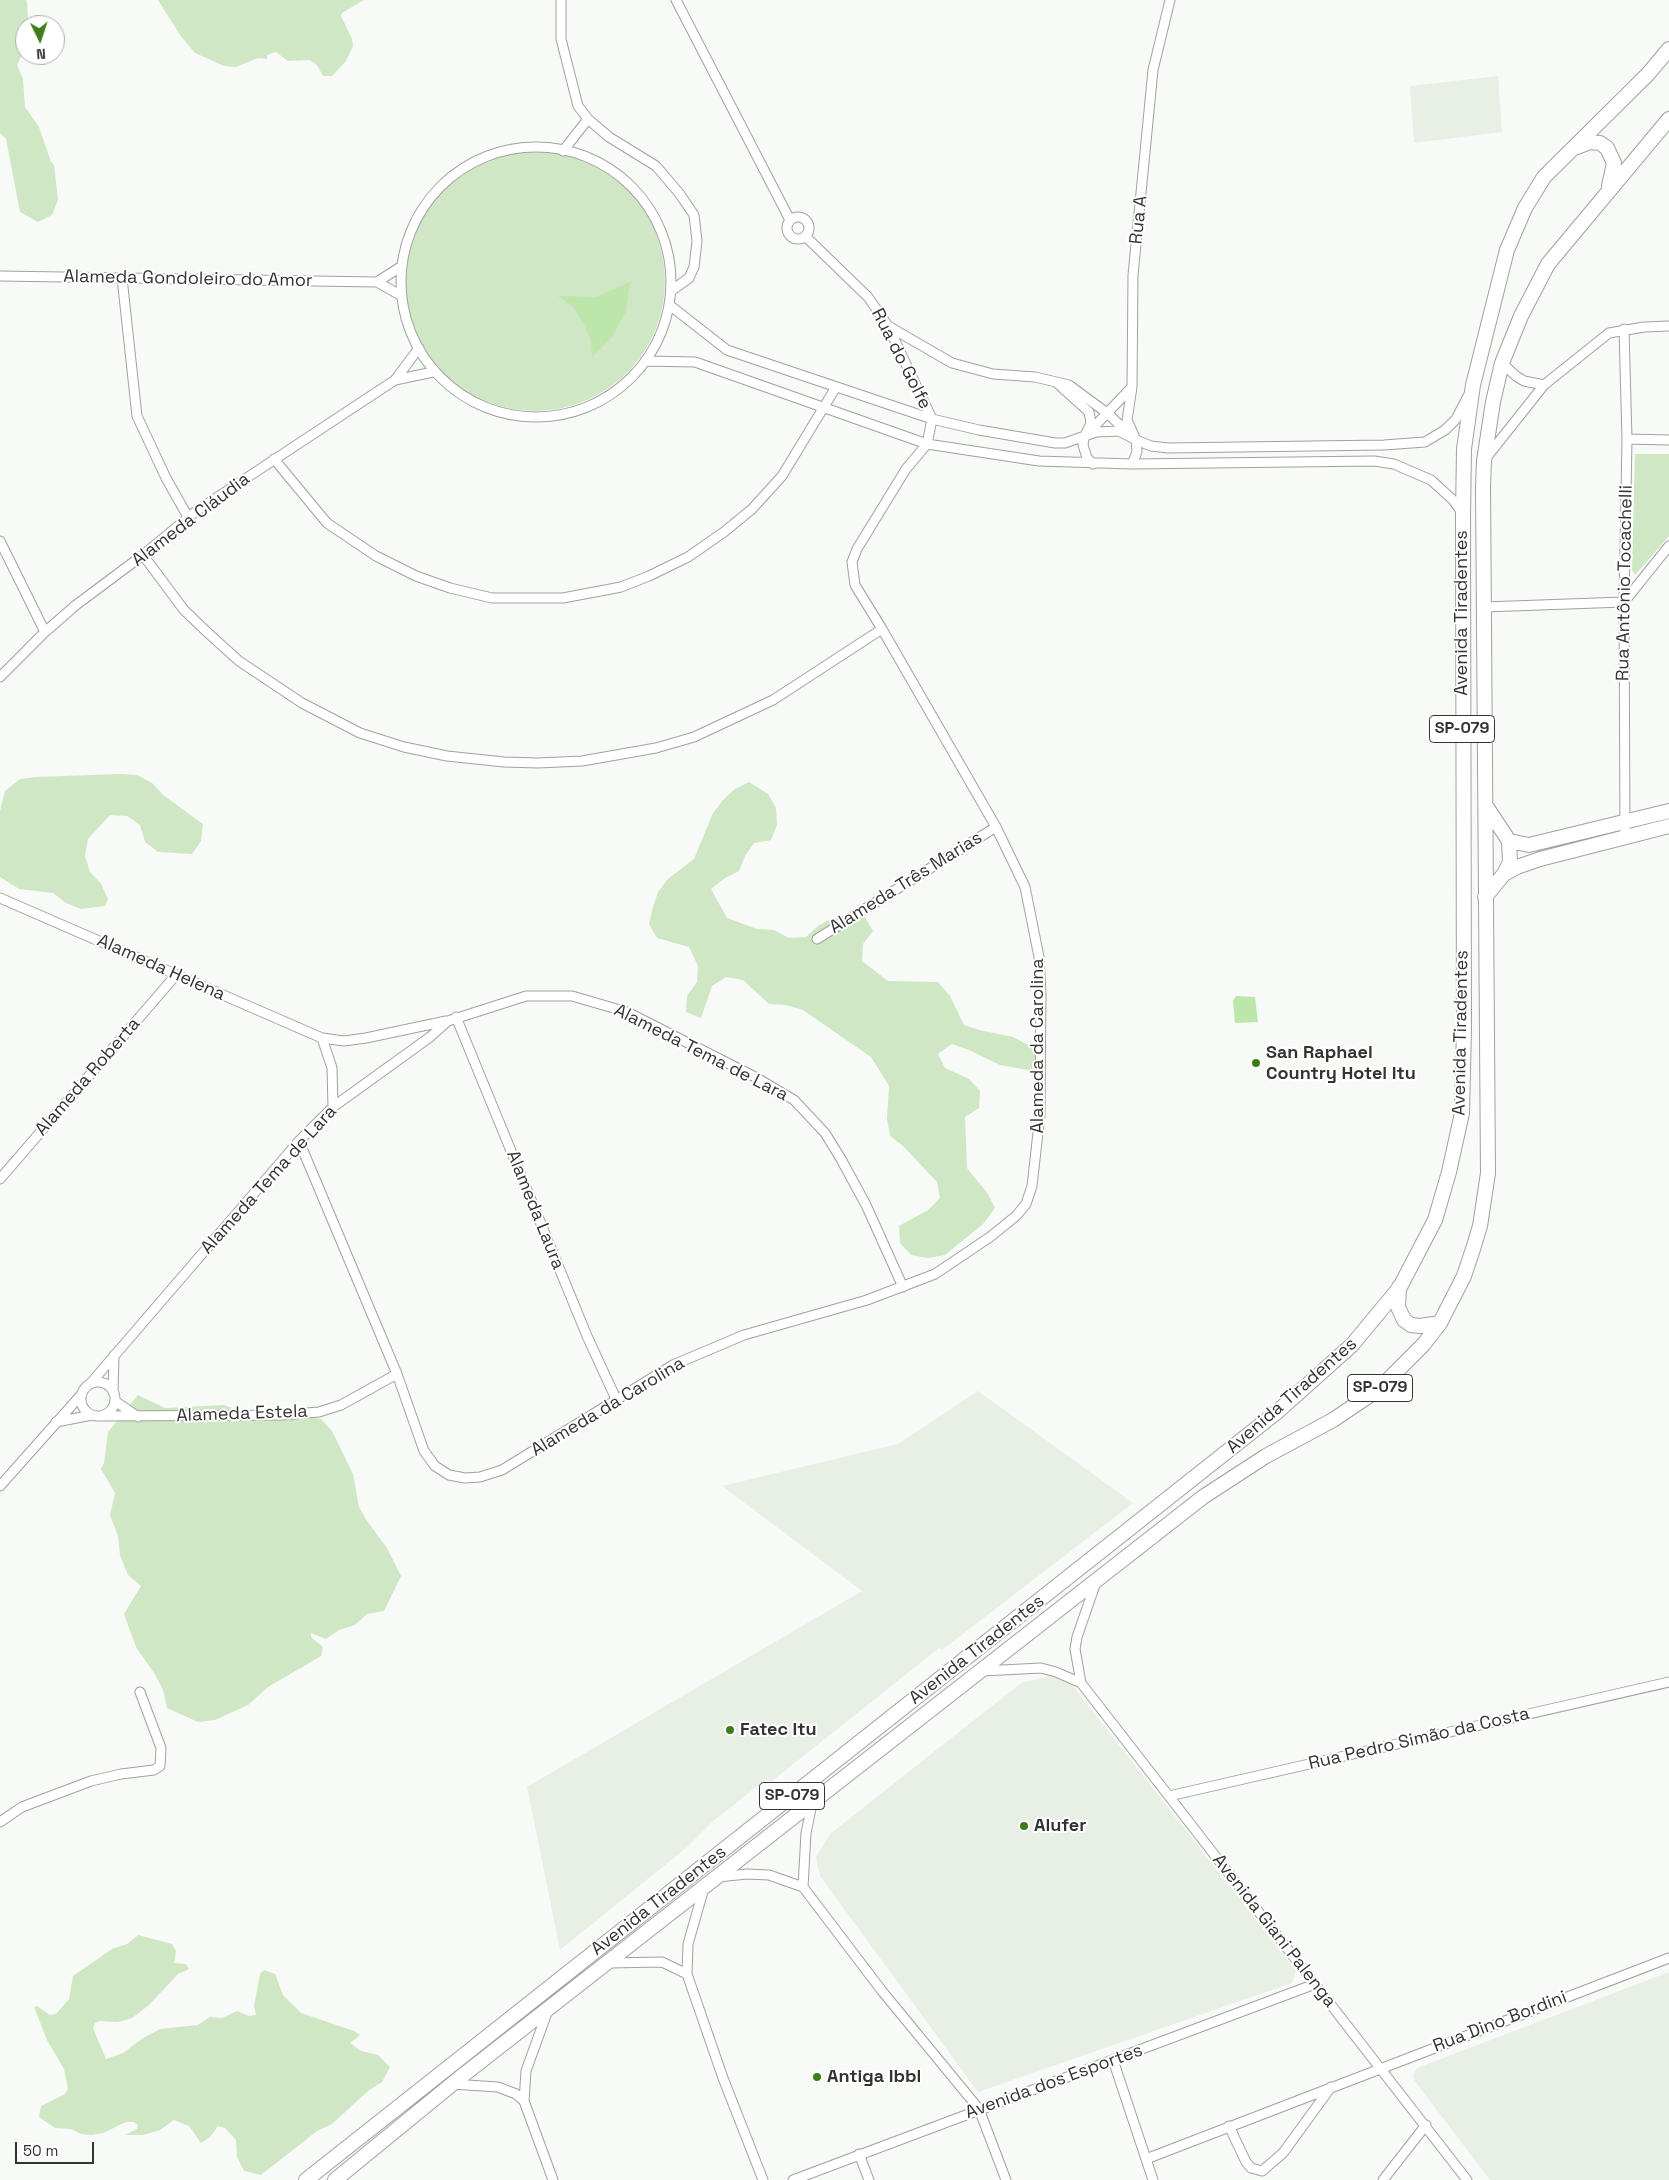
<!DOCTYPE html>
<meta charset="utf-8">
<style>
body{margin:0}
#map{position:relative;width:1669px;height:2180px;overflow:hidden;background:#f7faf6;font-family:"Space Grotesk",sans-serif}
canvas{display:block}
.north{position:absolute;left:15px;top:15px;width:50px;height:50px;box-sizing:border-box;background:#fff;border:1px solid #adaead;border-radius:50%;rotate:176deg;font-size:14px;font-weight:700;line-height:20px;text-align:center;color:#333432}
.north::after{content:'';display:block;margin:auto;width:18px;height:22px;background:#3f7d19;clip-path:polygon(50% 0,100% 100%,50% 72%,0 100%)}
.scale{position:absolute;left:15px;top:2142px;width:79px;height:22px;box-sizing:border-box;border:2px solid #333432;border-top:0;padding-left:6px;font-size:15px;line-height:18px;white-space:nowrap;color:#333432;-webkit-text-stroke:4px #fff;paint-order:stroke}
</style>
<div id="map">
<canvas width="1669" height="2180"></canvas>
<div class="north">N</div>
<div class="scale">50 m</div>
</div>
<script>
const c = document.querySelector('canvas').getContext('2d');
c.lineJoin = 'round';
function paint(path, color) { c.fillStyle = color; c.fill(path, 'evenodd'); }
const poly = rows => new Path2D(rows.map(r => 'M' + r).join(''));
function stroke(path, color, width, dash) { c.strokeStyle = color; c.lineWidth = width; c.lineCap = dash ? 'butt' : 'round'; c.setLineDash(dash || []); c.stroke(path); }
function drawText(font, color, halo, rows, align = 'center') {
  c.font = font + ' "Space Grotesk",sans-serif'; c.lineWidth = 4; c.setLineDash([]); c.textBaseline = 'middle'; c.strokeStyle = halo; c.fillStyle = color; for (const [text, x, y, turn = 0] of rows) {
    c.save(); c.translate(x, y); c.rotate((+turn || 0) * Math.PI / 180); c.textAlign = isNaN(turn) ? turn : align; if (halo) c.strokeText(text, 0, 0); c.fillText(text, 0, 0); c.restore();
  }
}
const built = poly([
 [1498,76,1502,132,1414,143,1410,86],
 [978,1391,1133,1503,942,1650,939,1648,772,1781,765,1780,712,1822,686,1848,560,1950,527,1787,862,1591,722,1486,898,1444],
 [1050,1676,1072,1685,1296,1971,1292,1983,978,2092,820,1876,816,1857,830,1834,1021,1683],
 [1669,1972,1669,2180,1490,2180,1414,2080,1413,2075,1417,2068]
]);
const green = poly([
 [0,0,26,0,27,2,28,18,19,44,22,55,17,65,23,79,25,107,39,127,51,162,54,165,58,200,52,215,38,222,20,212,6,139,0,133],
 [158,0,364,0,342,13,341,16,352,39,353,46,346,61,332,76,323,76,317,65,310,60,288,61,276,52,267,55,267,59,258,58,236,67,224,66,195,53,180,35],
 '405 281a130 130 0 1 1 260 0a130 130 0 1 1-260 0Z',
 [1635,454,1669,454,1669,536,1635,575,1632,570],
 [120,774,137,775,152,783,163,795,203,824,201,841,192,854,158,852,145,842,140,825,127,816,110,815,88,839,85,856,90,872,101,884,108,899,105,906,81,909,66,903,53,893,19,889,0,877,0,811,5,791,20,779,36,777],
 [749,782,768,794,776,808,777,825,771,840,754,843,745,856,739,871,725,878,711,889,727,918,757,929,774,930,789,938,806,937,818,926,832,918,865,917,873,931,863,944,862,961,888,981,938,982,950,996,964,1025,979,1030,1013,1037,1028,1045,1039,1056,1034,1071,1000,1065,969,1050,952,1044,938,1054,945,1068,969,1079,980,1091,979,1108,965,1117,967,1168,988,1194,995,1208,983,1224,945,1255,928,1258,911,1255,900,1243,899,1226,928,1210,940,1198,937,1182,903,1146,890,1136,887,1119,889,1086,871,1057,803,1010,786,1005,769,1004,743,980,726,977,712,986,701,1018,686,1012,687,996,697,982,698,966,689,947,657,938,649,924,653,907,658,892,668,879,694,859,713,813,723,800,735,789],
 [138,1395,165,1408,224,1405,254,1416,271,1420,304,1416,321,1419,332,1431,353,1474,359,1507,367,1521,387,1548,401,1576,384,1611,367,1614,355,1625,339,1630,326,1639,311,1633,311,1637,323,1647,321,1656,268,1687,248,1705,215,1720,198,1722,167,1708,163,1690,156,1676,136,1647,124,1614,141,1586,128,1575,120,1555,118,1536,110,1515,115,1493,101,1469,104,1463,108,1432],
 [138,1935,172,1944,176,1951,174,1963,186,1964,189,1969,178,1974,149,2005,132,2018,118,2022,100,2021,95,2023,93,2028,106,2059,123,2053,143,2038,160,2029,198,2025,210,2017,222,2018,237,2011,249,2016,256,2015,254,2006,260,1974,264,1970,275,1974,283,1995,301,2013,354,2031,360,2035,350,2043,361,2051,378,2055,390,2067,382,2082,368,2091,332,2124,317,2131,261,2175,244,2171,237,2157,236,2140,225,2128,218,2126,210,2137,201,2143,189,2126,174,2120,160,2130,143,2135,125,2135,137,2129,138,2125,134,2122,126,2122,103,2133,91,2135,81,2134,71,2129,55,2128,39,2117,41,2106,65,2094,68,2089,64,2069,47,2040,34,2007,37,2006,50,2015,56,2014,69,1999,73,1976,112,1949,127,1944]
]);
const water = poly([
 [630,282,626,311,612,337,592,357,591,341,584,324,573,307,558,296,596,297],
 [1236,996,1255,997,1258,1022,1235,1023,1233,1001]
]);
const minor = poly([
 [561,0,561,39,578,106,588,119,609,137,656,166,679,193,694,215,697,241,694,267,689,278,671,291],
 [676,0,790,220],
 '401 282a135 135 0 1 1 270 0a135 135 0 1 1-270 0Z',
 [563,151,588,119],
 '787 228a11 11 0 1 1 22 0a11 11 0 1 1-22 0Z',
 [805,236,868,297,888,326,932,419,927,444,906,469,857,549,852,562,855,585,882,629],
 [0,276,377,282,402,296],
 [122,278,137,416,166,478,188,517],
 [377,282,402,266],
 [672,307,727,350,932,419,979,430,1055,443,1065,443,1096,432,1119,431,1136,440,1151,446,1168,448,1384,445,1425,442,1445,430,1456,419,1468,396],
 [888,326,952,363,993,374,1035,377,1069,385,1107,413,1136,440,1137,452,1132,464],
 [1624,329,1627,439,1624,602,1625,838],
 [645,361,695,362,927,444,1039,461,1132,464,1374,461,1394,464,1431,480,1453,500,1463,514],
 [1502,363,1516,376,1524,381,1544,385],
 [395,380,433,372],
 [1057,383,1089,412,1091,423,1084,438,1083,445,1087,458,1093,464],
 [1089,432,1132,387],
 [1627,439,1669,440],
 [1136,440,1127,420,1132,387,1133,275,1153,70,1170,0],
 [1486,458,1544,385,1609,333,1644,327,1669,326],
 [274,459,327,523,376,556,416,576,450,588,492,598,563,598,621,587,649,576,688,557,724,532,752,509,782,476,836,387],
 [0,541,45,632],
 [143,555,184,610,208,633,239,661,302,703,360,733,404,747,447,756,504,762,538,763,582,761,656,748,694,737,773,700,882,629,996,827,1025,887,1039,957,1041,993,1040,1115,1032,1186,1026,1204,1016,1216,990,1237,935,1274,867,1300,744,1335,673,1365,502,1470,480,1477,465,1478,449,1475,435,1466,424,1451,397,1374,299,1141],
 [1624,602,1669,546],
 [1484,607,1624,602],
 [0,677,45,632,76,605,143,555,195,512,395,380,419,348],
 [0,898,322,1038,344,1041,366,1038,446,1021],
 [817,939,996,827],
 [456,1017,587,1336,617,1401],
 [322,1038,332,1068,333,1107],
 [0,1179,176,975],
 '81 1399a17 17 0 1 1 34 0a17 17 0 1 1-34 0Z',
 [90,1384,299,1141,333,1107,430,1037,448,1021,526,996,572,996,627,1012,757,1078,794,1100,825,1133,841,1159,866,1205,903,1287],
 [113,1392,114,1355],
 [115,1401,138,1417],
 [102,1416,281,1415,319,1412,341,1405,397,1374],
 [56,1422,92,1415],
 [0,1486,81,1395],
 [1096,1582,1077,1637,1075,1649,1081,1683,1467,2180],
 [982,1671,1041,1668,1056,1672,1081,1683],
 [1169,1796,1669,1682],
 [0,1822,22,1807,91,1781,121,1774,154,1770,160,1766,161,1748,140,1692],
 [718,1877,747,1874,769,1875,803,1887,882,1991,979,2109,1006,2180],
 [803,1887,806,1833,812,1804],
 [704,1888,688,1944,687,1974,723,2078,763,2180],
 [609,1963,662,1962,687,1974],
 [548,2010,526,2071,524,2101,553,2180],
 [1113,2060,1153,2180],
 [452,2084,498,2087,516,2094,524,2101],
 [1229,2126,1246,2162,1251,2168,1262,2171,1283,2153,1331,2087],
 [859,2154,869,2180],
 [1146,2159,1669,1958],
 [793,2180,1315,1984],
 [1383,2180,1426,2125]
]);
const primary = poly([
 [1577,147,1590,142,1600,143,1607,148,1614,163,1609,186],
 [1486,806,1509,841,1529,845,1669,811],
 [1504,874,1510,862,1509,841],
 [1485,897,1504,874,1517,867,1540,859,1669,826],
 [1399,1287,1398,1307,1404,1320,1411,1325,1420,1326,1440,1323],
 [306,2180,1277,1412,1352,1345,1400,1287,1435,1220,1449,1172,1462,1113,1464,1028,1463,514,1464,449,1473,385,1507,250,1525,208,1544,177,1648,74,1669,49],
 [335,2180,462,2076,1203,1497,1266,1456,1333,1420,1379,1389,1424,1344,1440,1323,1464,1276,1473,1249,1480,1226,1488,1173,1483,487,1484,461,1493,402,1502,363,1521,316,1548,264,1669,119]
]);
const markers = [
 [1256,1063,5,"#3f7d19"],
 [730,1730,5,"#3f7d19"],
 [1024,1826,5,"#3f7d19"],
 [817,2077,5,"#3f7d19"]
];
const shields = [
 [1462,729,65],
 [1380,1388,65],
 [792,1796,65]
];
const shieldNames = [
 ["SP-079",1462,729],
 ["SP-079",1380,1388],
 ["SP-079",792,1796]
];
const streetNames = [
 ["Rua A",1139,220,-84],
 ["Alameda Gondoleiro do Amor",188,279,1],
 ["Rua do Golfe",901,359,63],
 ["Alameda Cláudia",191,520,-37],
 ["Rua Antônio Tocachelli",1625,583,-89],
 ["Avenida Tiradentes",1462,613,-90],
 ["Alameda Três Marias",906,883,-32],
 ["Alameda Helena",161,968,24],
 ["Avenida Tiradentes",1461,1033,-89],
 ["Alameda da Carolina",1038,1046,-90],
 ["Alameda Tema de Lara",701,1053,27],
 ["Alameda Roberta",88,1077,-49],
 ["Alameda Tema de Lara",269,1180,-48],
 ["Alameda Laura",535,1210,68],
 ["Avenida Tiradentes",1292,1396,-41],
 ["Alameda da Carolina",608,1407,-31],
 ["Alameda Estela",242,1414,-2],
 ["Avenida Tiradentes",977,1650,-38],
 ["Rua Pedro Simão da Costa",1419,1739,-13],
 ["Avenida Tiradentes",659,1901,-38],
 ["Avenida Giani Palenga",1274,1931,52],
 ["Rua Dino Bordini",1500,2022,-21],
 ["Avenida dos Esportes",1054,2082,-20]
];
const poiNames = [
 ["San Raphael",1266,1053],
 ["Country Hotel Itu",1266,1074],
 ["Fatec Itu",740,1730],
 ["Alufer",1034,1826],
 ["Antiga Ibbl",827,2077]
];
paint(built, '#e8f0e5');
paint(green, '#cfe7c4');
paint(water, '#bde6ab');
stroke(minor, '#9fa29e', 11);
stroke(primary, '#9fa29e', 16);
stroke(minor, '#fff', 9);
stroke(primary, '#fff', 14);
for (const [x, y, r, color] of markers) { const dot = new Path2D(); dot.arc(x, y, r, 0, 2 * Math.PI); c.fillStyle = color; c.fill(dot); stroke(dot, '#fff', 2); }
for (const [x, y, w] of shields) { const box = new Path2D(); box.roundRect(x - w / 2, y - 13.5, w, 27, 4); c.fillStyle = '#fff'; c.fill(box); stroke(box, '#333432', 1); }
drawText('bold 16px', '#333432', null, shieldNames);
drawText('18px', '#333432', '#fff', streetNames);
drawText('bold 18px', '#333432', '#fff', poiNames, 'left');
</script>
